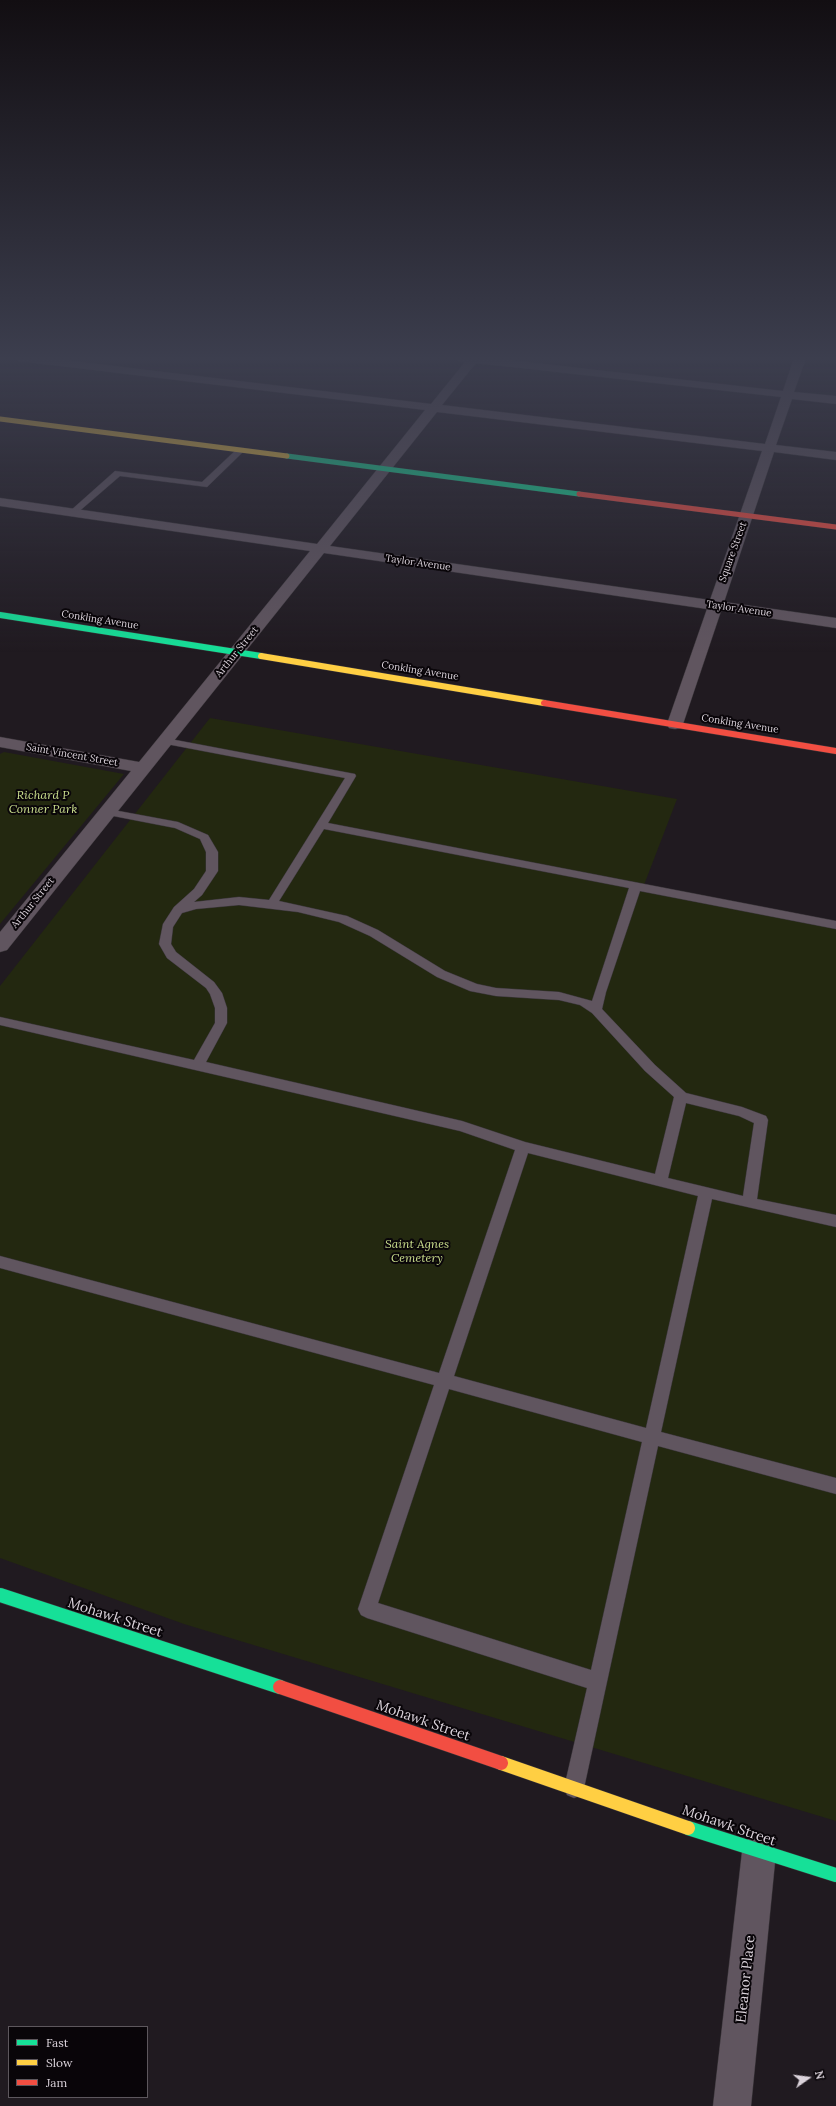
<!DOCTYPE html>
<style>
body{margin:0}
#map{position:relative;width:836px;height:2106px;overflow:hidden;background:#201a20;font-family:Lora,serif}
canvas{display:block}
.legend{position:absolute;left:8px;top:2026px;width:140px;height:72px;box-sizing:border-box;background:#090509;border:1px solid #5d575d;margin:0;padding:5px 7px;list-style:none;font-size:12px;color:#dbd3db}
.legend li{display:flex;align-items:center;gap:8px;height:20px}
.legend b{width:20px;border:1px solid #5d575d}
.north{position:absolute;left:788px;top:2058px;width:40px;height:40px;-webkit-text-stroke:3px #090509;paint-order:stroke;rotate:76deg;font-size:11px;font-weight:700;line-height:16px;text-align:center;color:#dbd3db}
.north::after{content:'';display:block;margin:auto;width:14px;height:18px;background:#dbd3db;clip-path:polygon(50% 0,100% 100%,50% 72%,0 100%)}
</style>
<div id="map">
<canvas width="836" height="2106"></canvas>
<ul class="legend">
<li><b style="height:5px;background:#16e098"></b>Fast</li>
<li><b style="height:5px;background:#ffcf43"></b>Slow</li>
<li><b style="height:5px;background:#f24e42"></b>Jam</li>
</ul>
<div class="north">N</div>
</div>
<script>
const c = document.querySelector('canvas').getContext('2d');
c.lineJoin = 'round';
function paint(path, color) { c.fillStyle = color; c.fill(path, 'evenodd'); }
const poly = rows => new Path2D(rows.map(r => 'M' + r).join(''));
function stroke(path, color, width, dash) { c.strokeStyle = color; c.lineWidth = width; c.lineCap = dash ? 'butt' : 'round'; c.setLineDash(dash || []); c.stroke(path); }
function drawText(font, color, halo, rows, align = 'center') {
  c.font = font + ' Lora,serif'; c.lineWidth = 4; c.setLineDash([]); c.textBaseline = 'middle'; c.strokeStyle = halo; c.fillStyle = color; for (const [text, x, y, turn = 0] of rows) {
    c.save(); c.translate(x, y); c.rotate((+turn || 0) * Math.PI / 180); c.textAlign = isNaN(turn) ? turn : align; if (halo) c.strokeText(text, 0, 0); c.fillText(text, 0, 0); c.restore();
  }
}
const green = poly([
 [210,718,677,799,644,885,836,924,836,1821,184,1624,0,1558,0,986],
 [4,752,124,774,0,924,0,754]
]);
const lane = poly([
 [238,448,245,450,207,487,120,476,76,514,69,512,115,471,202,482,238,448],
 [165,738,355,774,356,776,328,823,836,921,836,929,640,891,606,992,602,1009,655,1065,686,1093,742,1107,766,1116,768,1120,757,1199,836,1215,836,1227,712,1199,661,1432,836,1478,836,1494,658,1446,584,1788,581,1795,574,1798,567,1795,564,1788,587,1688,367,1618,361,1615,358,1609,434,1385,0,1268,0,1256,439,1373,515,1150,460,1131,0,1025,0,1017,194,1060,215,1023,215,1008,210,994,206,988,167,958,159,944,163,924,174,907,194,889,206,871,206,852,200,839,175,828,108,815,103,812,108,809,178,822,208,835,218,852,218,871,202,895,194,902,239,897,269,900,345,778,161,743,160,741,165,738],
 [324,829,629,888,592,1001,559,992,496,988,477,984,445,971,378,930,347,916,279,901,324,829],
 [239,905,298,912,339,922,370,936,437,977,470,991,496,996,559,1000,580,1005,592,1013,645,1071,674,1097,655,1174,525,1142,462,1121,206,1062,227,1023,227,1008,222,993,214,982,176,952,171,944,173,927,182,913,196,909,239,905],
 [686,1103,739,1116,754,1123,743,1196,668,1178,686,1103],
 [528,1153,698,1196,646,1428,454,1376,528,1153],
 [449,1389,642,1442,591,1670,378,1603,449,1389]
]);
const street = poly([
 [13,358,47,358,431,404,465,362,456,360,454,358,490,358,783,391,794,358,806,358,794,392,836,396,836,404,792,399,776,445,836,452,836,460,774,452,724,602,836,618,836,628,721,611,683,724,681,728,675,729,669,728,667,724,707,609,324,553,7,950,0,952,0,932,131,771,0,747,0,737,139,762,310,551,0,506,0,498,317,544,425,410,19,361,13,358],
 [476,363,781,397,765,444,442,405,476,363],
 [437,412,762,451,710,600,330,546,437,412],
 [759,1835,771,1840,776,1852,751,2106,713,2106,742,1852,747,1840,759,1835]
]);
const fastFar2 = poly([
 [287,456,579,494]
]);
const fastFar1 = poly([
 [0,615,261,656]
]);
const fast = poly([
 [0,1595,280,1687],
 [688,1828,836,1875]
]);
const slowFar2 = poly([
 [0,419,287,456]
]);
const slowFar1 = poly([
 [261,656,544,703]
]);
const slow = poly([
 [501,1763,688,1828]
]);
const jamFar2 = poly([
 [579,494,836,527]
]);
const jamFar1 = poly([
 [544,703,836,751]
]);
const jam = poly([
 [280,1687,501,1763]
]);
const farStreetnames = [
 ["Square Street",733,552,-70],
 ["Taylor Avenue",418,563,8],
 ["Taylor Avenue",739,609,8],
 ["Conkling Avenue",100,620,9],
 ["Arthur Street",237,652,-51],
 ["Conkling Avenue",420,671,9],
 ["Conkling Avenue",740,724,9],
 ["Saint Vincent Street",72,755,10],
 ["Arthur Street",33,903,-51]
];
const parkNames = [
 ["Richard P",43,796],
 ["Conner Park",43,810],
 ["Saint Agnes",417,1245],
 ["Cemetery",417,1259]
];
const nearStreetnames = [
 ["Mohawk Street",115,1618,18],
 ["Mohawk Street",423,1721,19],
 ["Mohawk Street",729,1826,19],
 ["Eleanor Place",746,1979,-84]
];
paint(green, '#232810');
stroke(lane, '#393539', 1);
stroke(street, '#393539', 1);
stroke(fastFar2, '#393539', 5.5);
stroke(fastFar1, '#393539', 7);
stroke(fast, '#393539', 15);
stroke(slowFar2, '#393539', 5.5);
stroke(slowFar1, '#393539', 7);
stroke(slow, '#393539', 15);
stroke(jamFar2, '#393539', 5.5);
stroke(jamFar1, '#393539', 7);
stroke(jam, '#393539', 15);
paint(lane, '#60555f');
paint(street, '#60555f');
stroke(fastFar2, '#16e098', 5);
stroke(fastFar1, '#16e098', 6);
stroke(fast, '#16e098', 14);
stroke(slowFar2, '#ffcf43', 5);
stroke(slowFar1, '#ffcf43', 6);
stroke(slow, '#ffcf43', 14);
stroke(jamFar2, '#f24e42', 5);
stroke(jamFar1, '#f24e42', 6);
stroke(jam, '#f24e42', 14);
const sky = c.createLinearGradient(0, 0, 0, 653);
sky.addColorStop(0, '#120e12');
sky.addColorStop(0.55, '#3c3e4e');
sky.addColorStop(1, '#3c3e4e00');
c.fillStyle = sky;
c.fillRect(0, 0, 836, 653);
drawText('10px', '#dbd3db', '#090509', farStreetnames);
drawText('italic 12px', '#cade8d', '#090509', parkNames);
drawText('14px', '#dbd3db', '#090509', nearStreetnames);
</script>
